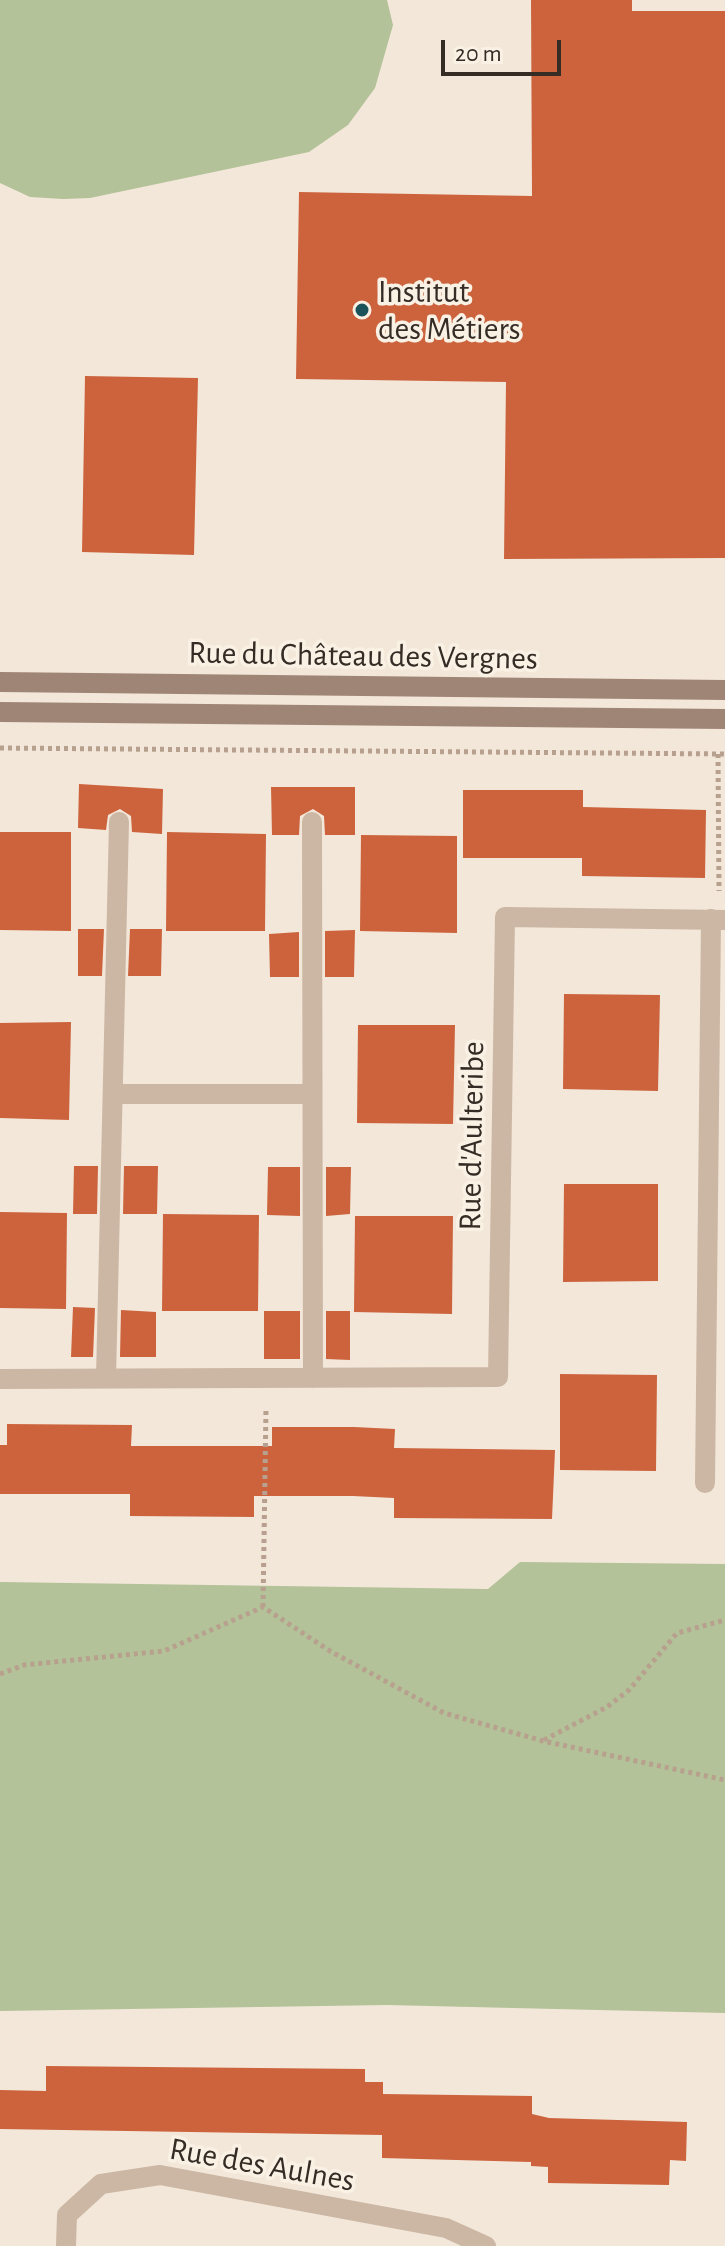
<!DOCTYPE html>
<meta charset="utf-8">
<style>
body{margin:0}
#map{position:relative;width:725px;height:2246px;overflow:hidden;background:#f3e7d9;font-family:"Alegreya Sans",sans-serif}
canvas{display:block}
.scale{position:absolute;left:441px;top:40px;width:120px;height:36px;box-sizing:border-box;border:4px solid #362c26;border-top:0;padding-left:10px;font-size:24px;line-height:28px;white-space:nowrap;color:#362c26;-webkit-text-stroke:6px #faf1e5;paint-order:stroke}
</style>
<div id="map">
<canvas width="725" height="2246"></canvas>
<div class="scale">20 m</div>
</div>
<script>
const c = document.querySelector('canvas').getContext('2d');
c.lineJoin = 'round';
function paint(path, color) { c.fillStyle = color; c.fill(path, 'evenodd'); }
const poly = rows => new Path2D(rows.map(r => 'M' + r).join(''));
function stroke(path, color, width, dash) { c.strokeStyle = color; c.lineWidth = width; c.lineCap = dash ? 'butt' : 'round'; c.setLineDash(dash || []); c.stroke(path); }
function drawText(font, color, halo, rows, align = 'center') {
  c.font = font + ' "Alegreya Sans",sans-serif'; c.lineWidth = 7; c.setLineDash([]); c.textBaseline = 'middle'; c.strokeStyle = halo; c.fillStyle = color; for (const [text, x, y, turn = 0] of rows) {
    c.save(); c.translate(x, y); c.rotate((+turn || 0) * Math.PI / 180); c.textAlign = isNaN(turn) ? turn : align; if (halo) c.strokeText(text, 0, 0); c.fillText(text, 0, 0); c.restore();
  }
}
const green = poly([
 [0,0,387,0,393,25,375,88,348,125,309,152,90,198,63,199,30,197,0,183],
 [520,1562,725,1564,725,2013,387,2005,0,2011,0,1582,488,1589]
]);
const building = poly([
 [531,0,632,0,632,11,725,11,725,558,504,559,506,382,296,379,299,192,532,196],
 [85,376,198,378,194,555,82,552],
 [79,784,163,789,162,834,132,832,131,816,120,809,108,815,106,830,78,828],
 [271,787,355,787,355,835,325,835,324,816,313,809,300,816,299,835,272,835],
 [463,790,583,790,583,807,706,810,705,878,582,876,582,858,463,858],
 [0,832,71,832,71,931,0,930],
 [167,832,266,834,265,931,166,931],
 [361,835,457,836,457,933,360,931],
 [78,929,104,929,102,976,78,976],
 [130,929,162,929,161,976,128,976],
 [355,930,354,977,325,977,325,931],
 [299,932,299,977,270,977,269,934],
 [564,994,660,995,658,1091,563,1089],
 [71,1022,69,1120,0,1118,0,1023],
 [358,1025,455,1025,453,1124,357,1123],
 [74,1166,98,1166,97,1214,73,1214],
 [124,1166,158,1166,157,1214,123,1214],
 [268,1167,300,1167,300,1216,267,1215],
 [326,1167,351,1167,350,1214,326,1216],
 [564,1184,658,1184,658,1281,563,1282],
 [0,1212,67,1213,66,1309,0,1308],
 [163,1214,259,1215,258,1311,162,1311],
 [355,1216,453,1216,452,1314,354,1312],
 [73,1307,95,1308,93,1357,71,1357],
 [121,1310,156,1312,156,1357,120,1357],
 [264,1311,300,1311,300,1359,264,1359],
 [326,1311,350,1311,350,1360,326,1359],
 [560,1374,657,1375,656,1471,560,1470],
 [7,1424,132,1425,131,1446,272,1446,272,1427,354,1427,395,1429,394,1448,555,1450,552,1519,394,1518,394,1498,353,1496,254,1496,254,1517,130,1516,130,1494,0,1494,0,1445,7,1445],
 [46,2066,365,2069,365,2082,383,2082,383,2094,532,2096,532,2114,549,2118,687,2122,686,2161,670,2160,669,2185,548,2183,548,2167,531,2166,531,2162,382,2158,382,2135,0,2129,0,2090,46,2091]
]);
const path = poly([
 [0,748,725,754],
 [718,754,719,891],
 [263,1607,266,1408],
 [0,1674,24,1665,164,1651,263,1607,330,1651,444,1713,543,1741,725,1780],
 [544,1740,607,1707,629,1690,677,1633,725,1620]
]);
const minor = poly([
 [312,822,313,1378],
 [113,1094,310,1094],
 [106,1378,119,822],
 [0,1379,498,1377,505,917,725,920],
 [705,1483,711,919],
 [66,2246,67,2215,101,2184,160,2175,446,2228,486,2246]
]);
const secondary = poly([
 [0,682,725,690],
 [0,712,725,719]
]);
const markers = [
 [362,310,8,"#1a545a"]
];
const poiNames = [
 ["Institut",378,292],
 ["des Métiers",378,329]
];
const streetNames = [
 ["Rue du Château des Vergnes",363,656,1],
 ["Rue d'Aulteribe",472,1136,-89],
 ["Rue des Aulnes",262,2165,10]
];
paint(green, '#b3c298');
paint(building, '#cc633d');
stroke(path, '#b7a18e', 5, [4, 4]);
stroke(minor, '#cbb7a4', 20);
stroke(secondary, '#9f8576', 20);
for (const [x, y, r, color] of markers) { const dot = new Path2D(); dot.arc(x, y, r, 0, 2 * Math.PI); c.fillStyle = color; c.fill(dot); stroke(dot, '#faf1e5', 3); }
drawText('32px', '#362c26', '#faf1e5', poiNames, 'left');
drawText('32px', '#362c26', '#faf1e5', streetNames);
</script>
